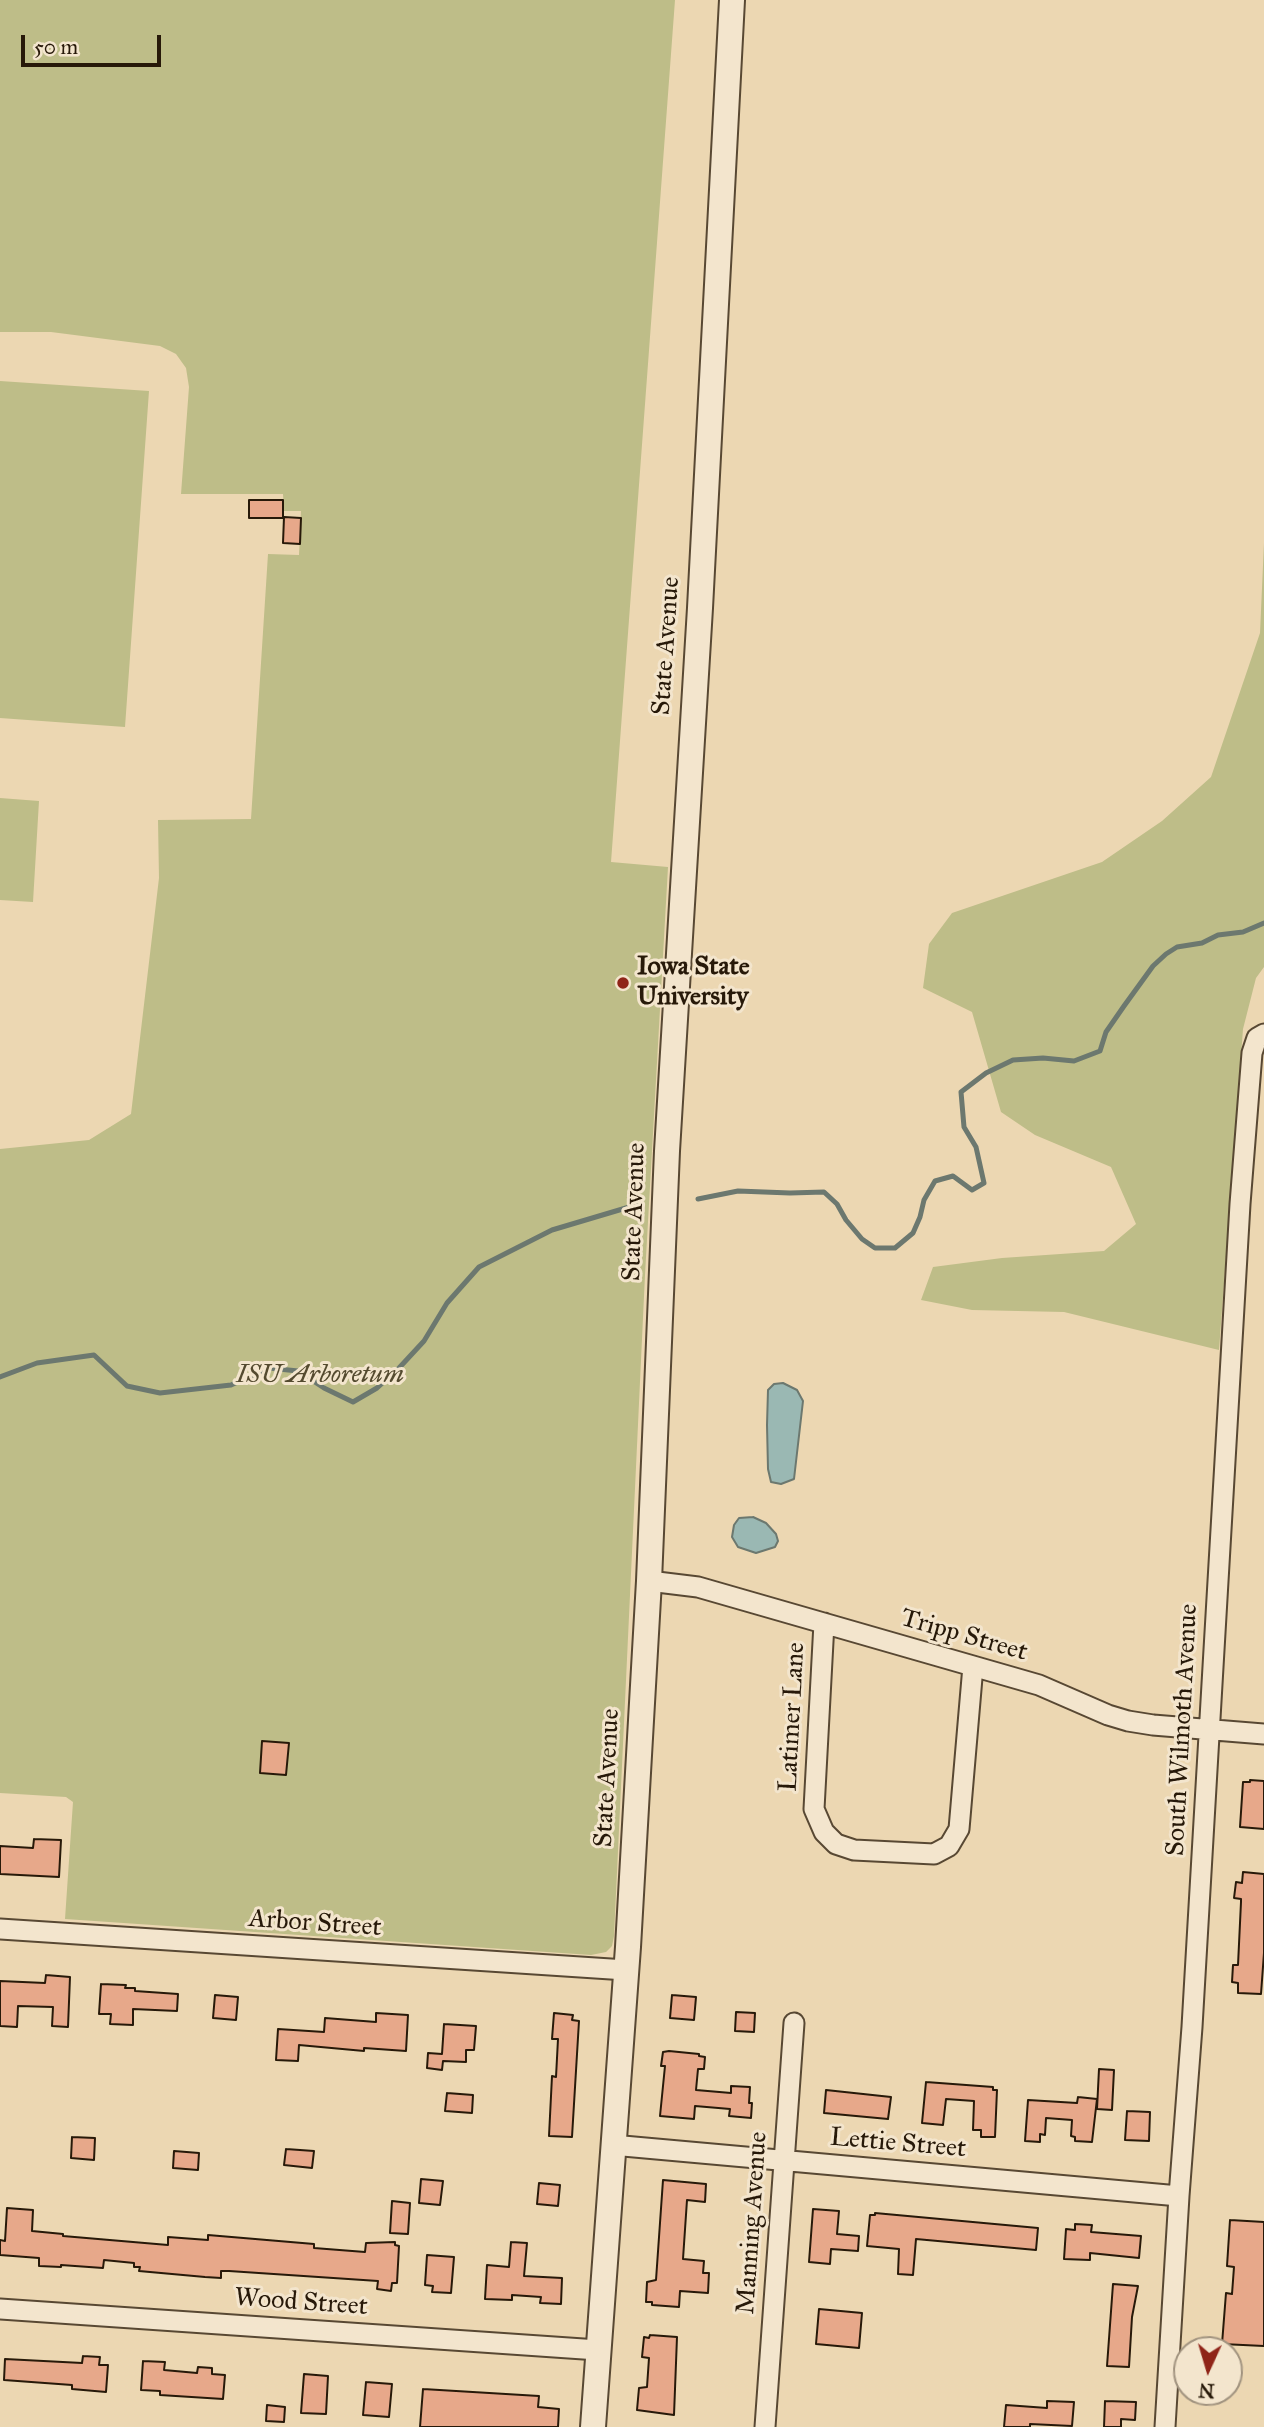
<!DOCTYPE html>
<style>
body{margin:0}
#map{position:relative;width:1264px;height:2427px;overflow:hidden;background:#ecd7b2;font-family:"IM FELL Great Primer",serif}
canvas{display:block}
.north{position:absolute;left:1173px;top:2336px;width:70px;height:70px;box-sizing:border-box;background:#f3e5cd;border:2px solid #a1937f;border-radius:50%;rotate:184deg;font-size:19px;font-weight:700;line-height:28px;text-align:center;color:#271909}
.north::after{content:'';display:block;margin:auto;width:24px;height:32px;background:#8f2418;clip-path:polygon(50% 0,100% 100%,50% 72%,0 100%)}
.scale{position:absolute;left:21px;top:35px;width:140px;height:32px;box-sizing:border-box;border:4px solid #271909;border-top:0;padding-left:9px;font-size:21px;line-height:24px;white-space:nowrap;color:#271909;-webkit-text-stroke:5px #f3e5cd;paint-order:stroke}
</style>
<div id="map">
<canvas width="1264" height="2427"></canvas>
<div class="north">N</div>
<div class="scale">50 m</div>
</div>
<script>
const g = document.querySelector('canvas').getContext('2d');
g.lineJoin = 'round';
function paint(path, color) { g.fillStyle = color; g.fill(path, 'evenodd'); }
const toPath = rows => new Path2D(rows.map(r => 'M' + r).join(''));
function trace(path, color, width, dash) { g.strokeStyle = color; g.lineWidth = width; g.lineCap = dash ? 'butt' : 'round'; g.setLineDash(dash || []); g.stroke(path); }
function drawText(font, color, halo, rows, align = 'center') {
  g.font = font + ' "IM FELL Great Primer",serif'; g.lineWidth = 6; g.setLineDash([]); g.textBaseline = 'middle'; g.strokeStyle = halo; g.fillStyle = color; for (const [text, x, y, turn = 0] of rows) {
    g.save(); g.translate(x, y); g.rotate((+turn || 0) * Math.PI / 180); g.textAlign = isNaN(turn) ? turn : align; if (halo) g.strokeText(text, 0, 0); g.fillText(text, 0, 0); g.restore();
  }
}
paint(toPath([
 [0,0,675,0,611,862,668,867,645,1275,614,1936,612,1946,606,1952,591,1955,65,1919,73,1802,66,1797,0,1793,0,1149,89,1140,131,1114,159,878,158,820,251,819,268,554,299,555,301,511,284,511,283,494,181,494,189,387,186,368,176,354,160,346,51,332,0,332],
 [0,381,149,391,125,727,0,718],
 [1264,543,1264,967,1256,978,1243,1029,1219,1350,1064,1312,972,1310,921,1300,933,1267,1002,1258,1104,1251,1136,1224,1111,1167,1035,1135,1001,1112,972,1012,923,988,929,944,952,913,1102,862,1162,821,1211,777,1260,633],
 [0,798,39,801,33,902,0,900]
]), '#bebd88');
const water = toPath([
 [783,1383,797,1390,803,1401,794,1479,781,1484,771,1482,768,1469,767,1425,768,1390,774,1384,783,1383],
 [753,1517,766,1523,776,1534,778,1541,775,1547,756,1553,738,1547,732,1537,734,1525,739,1518,753,1517]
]);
paint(water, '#9ab8b3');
trace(water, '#6c786f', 2);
trace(toPath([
 [698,1199,738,1191,790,1193,824,1192,837,1204,846,1220,862,1239,875,1248,895,1248,913,1233,920,1217,924,1200,935,1181,953,1176,972,1190,984,1183,976,1147,964,1127,961,1092,986,1073,1013,1060,1043,1058,1074,1061,1100,1051,1106,1032,1124,1006,1153,966,1166,954,1177,947,1202,943,1218,935,1243,932,1264,923],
 [0,1377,37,1363,94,1355,127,1386,160,1393,231,1385,269,1368,298,1371,324,1388,353,1402,377,1388,399,1368,424,1341,447,1303,479,1267,552,1230,636,1205]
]), '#6c786f', 5);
const building = toPath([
 [249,500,283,500,283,518,249,518,249,500],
 [284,517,301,518,300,544,283,543,284,517],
 [262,1741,289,1743,286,1775,260,1773,262,1741],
 [1250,1780,1264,1781,1264,1829,1240,1827,1243,1782,1250,1782,1250,1780],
 [34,1839,61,1840,59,1877,0,1874,0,1846,33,1848,34,1839],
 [1243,1872,1264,1874,1264,1953,1261,1994,1238,1993,1238,1983,1232,1982,1233,1965,1238,1965,1241,1902,1241,1899,1234,1898,1236,1882,1242,1883,1243,1872],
 [46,1975,70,1977,68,2027,52,2026,53,2007,18,2006,17,2027,0,2026,0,1981,45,1983,46,1975],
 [101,1984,126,1985,125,1988,135,1988,135,1991,178,1994,177,2011,133,2009,133,2025,110,2024,111,2014,99,2014,101,1984],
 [215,1995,238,1997,236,2020,213,2018,215,1995],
 [672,1995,696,1997,694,2020,670,2018,672,1995],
 [736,2012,755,2013,754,2032,735,2031,736,2012],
 [376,2013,408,2015,406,2051,364,2048,364,2051,299,2045,298,2061,276,2060,278,2029,324,2032,325,2018,376,2022,376,2013],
 [554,2013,573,2015,572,2020,579,2021,572,2137,549,2136,552,2076,556,2077,558,2039,552,2039,554,2013],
 [444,2024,476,2026,474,2050,466,2050,466,2062,443,2061,442,2070,427,2068,428,2053,442,2054,444,2024],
 [669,2051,699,2054,699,2056,705,2057,704,2069,698,2069,696,2090,731,2093,731,2086,750,2087,749,2103,752,2103,751,2118,729,2116,730,2109,695,2106,694,2119,660,2116,665,2066,661,2066,663,2052,669,2051],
 [1099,2069,1114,2070,1112,2110,1097,2109,1099,2069],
 [926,2082,993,2087,993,2090,997,2090,995,2137,981,2137,981,2130,973,2130,974,2101,946,2099,943,2125,922,2123,926,2082],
 [826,2090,891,2097,888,2119,824,2113,826,2090],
 [447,2093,473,2095,472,2113,445,2111,447,2093],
 [1078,2097,1097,2099,1092,2142,1075,2141,1075,2137,1071,2136,1072,2120,1046,2118,1045,2135,1040,2134,1040,2142,1025,2141,1028,2100,1077,2103,1078,2097],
 [1127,2111,1150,2112,1149,2141,1125,2140,1127,2111],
 [72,2137,95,2138,94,2160,71,2158,72,2137],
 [286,2149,314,2151,312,2168,284,2165,286,2149],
 [174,2151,199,2153,198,2170,173,2168,174,2151],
 [421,2179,443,2181,440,2205,419,2203,421,2179],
 [663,2180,706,2184,705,2202,687,2200,683,2259,704,2261,703,2273,709,2273,708,2293,680,2291,679,2307,652,2305,652,2302,646,2302,647,2282,656,2280,663,2180],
 [539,2183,560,2185,558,2206,537,2204,539,2183],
 [392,2201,410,2203,408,2234,390,2233,392,2201],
 [7,2208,33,2210,32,2231,63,2234,63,2236,168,2245,168,2237,208,2240,208,2235,314,2244,314,2248,365,2252,366,2243,395,2242,395,2245,399,2246,397,2283,392,2283,391,2291,377,2289,378,2281,229,2271,221,2271,221,2278,205,2277,139,2271,140,2267,134,2267,134,2263,104,2260,103,2268,61,2265,61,2267,39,2266,39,2258,0,2255,0,2240,5,2241,7,2208],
 [813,2209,839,2211,837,2234,859,2236,858,2251,831,2249,830,2264,809,2262,813,2209],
 [875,2213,1038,2228,1036,2250,916,2239,913,2275,898,2274,899,2249,867,2246,870,2215,875,2215,875,2213],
 [1230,2220,1264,2222,1264,2346,1222,2344,1226,2293,1232,2294,1234,2267,1227,2266,1230,2220],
 [1075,2224,1092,2225,1091,2232,1141,2236,1139,2258,1090,2253,1090,2260,1064,2259,1066,2229,1075,2230,1075,2224],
 [511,2242,527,2243,524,2276,562,2278,561,2304,540,2303,541,2297,512,2295,512,2300,485,2299,487,2265,509,2267,511,2242],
 [427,2255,454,2257,451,2293,432,2292,433,2286,425,2285,427,2255],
 [1113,2284,1138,2286,1132,2317,1129,2367,1107,2366,1113,2284],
 [819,2309,862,2313,859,2348,816,2344,819,2309],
 [650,2335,677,2337,674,2415,637,2410,639,2388,647,2387,649,2358,642,2357,644,2337,649,2338,650,2335],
 [83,2356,100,2357,99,2365,108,2365,106,2392,72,2389,72,2385,4,2380,5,2359,82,2363,83,2356],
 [143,2361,165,2362,164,2370,197,2373,198,2367,212,2368,212,2374,225,2375,223,2399,160,2395,160,2391,141,2390,143,2361],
 [304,2374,328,2376,326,2414,301,2413,304,2374],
 [366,2382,392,2384,389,2417,363,2415,366,2382],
 [423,2389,539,2396,538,2407,559,2409,558,2427,420,2427,423,2389],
 [1047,2401,1074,2402,1072,2426,1030,2424,1030,2427,1004,2427,1006,2405,1047,2408,1047,2401],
 [1105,2401,1136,2402,1135,2420,1121,2419,1121,2427,1104,2427,1105,2401],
 [267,2405,285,2407,284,2422,266,2421,267,2405]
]);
paint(building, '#e7a88a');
trace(building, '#271909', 2);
const minor = toPath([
 [649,1581,698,1587,1039,1685,1108,1715,1128,1721,1153,1725,1264,1734],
 [824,1623,814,1809,824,1832,836,1844,854,1850,934,1854,949,1846,959,1829,973,1666],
 [0,1929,626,1970],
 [612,2145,1179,2196],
 [0,2309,598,2350],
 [765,2427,794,2023],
 [1165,2427,1179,2196,1192,2027,1240,1204,1252,1053,1257,1038,1264,1034]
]);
const tertiary = toPath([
 [593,2427,628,1947,649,1581,667,1151,700,608,732,0]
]);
trace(minor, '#584833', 23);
trace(tertiary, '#584833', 28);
trace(minor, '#f3e5cd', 19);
trace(tertiary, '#f3e5cd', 24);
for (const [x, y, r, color] of [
 [623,983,7,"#8f2418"]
]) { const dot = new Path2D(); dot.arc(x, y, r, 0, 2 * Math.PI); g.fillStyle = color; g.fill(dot); trace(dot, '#f3e5cd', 2.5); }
drawText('26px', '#271909', '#f3e5cd', [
 ["State Avenue",667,646,-86],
 ["State Avenue",635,1212,-88],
 ["Tripp Street",964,1636,16],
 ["Latimer Lane",793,1717,-87],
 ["South Wilmoth Avenue",1183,1730,-87],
 ["State Avenue",608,1778,-87],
 ["Arbor Street",315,1924,4],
 ["Lettie Street",898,2144,5],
 ["Manning Avenue",753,2223,-86],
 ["Wood Street",301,2303,4]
]);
drawText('bold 26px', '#271909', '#f3e5cd', [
 ["Iowa State",637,968],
 ["University",637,998]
], 'left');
drawText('italic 26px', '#544a2f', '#f3e5cd', [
 ["ISU Arboretum",320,1376]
]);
</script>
